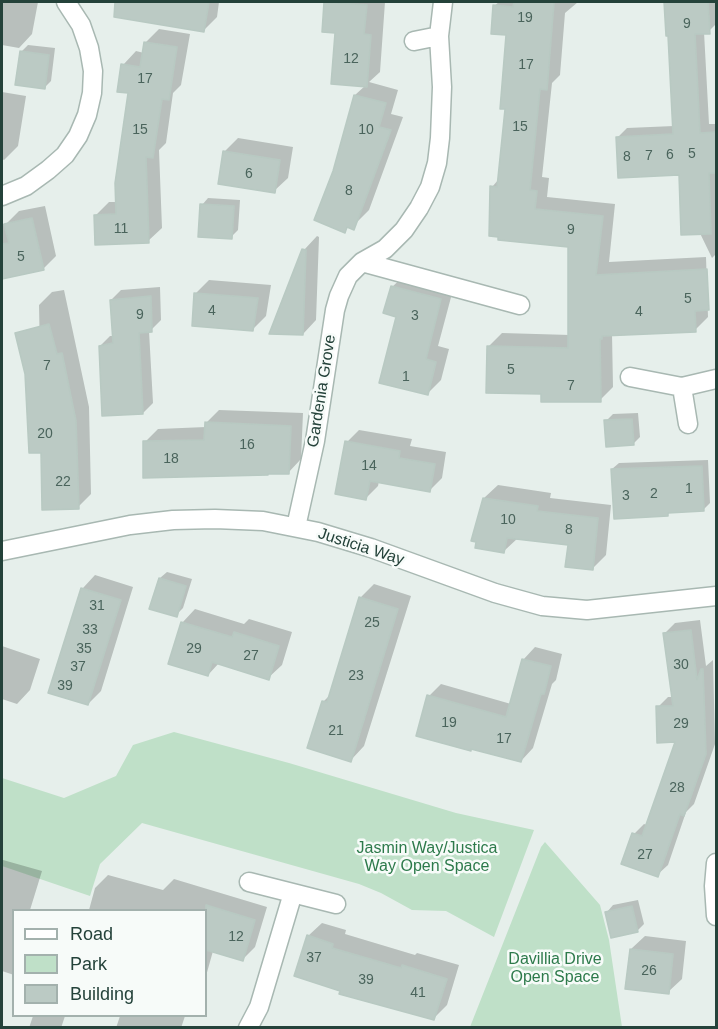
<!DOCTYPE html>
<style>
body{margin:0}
#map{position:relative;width:718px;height:1029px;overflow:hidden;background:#e6efeb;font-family:Arial,sans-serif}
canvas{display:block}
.frame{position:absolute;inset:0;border:3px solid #24423a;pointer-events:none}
.legend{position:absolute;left:12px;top:909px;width:195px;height:108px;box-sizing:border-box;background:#f7fbf9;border:2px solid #a3b1ad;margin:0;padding:8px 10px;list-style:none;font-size:18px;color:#24423a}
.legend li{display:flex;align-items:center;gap:12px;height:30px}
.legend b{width:30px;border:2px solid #a3b1ad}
</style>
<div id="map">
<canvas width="718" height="1029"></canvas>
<div class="frame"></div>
<ul class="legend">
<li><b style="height:8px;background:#fff"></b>Road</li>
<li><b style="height:16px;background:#bfe0c8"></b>Park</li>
<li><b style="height:16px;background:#bbcac4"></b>Building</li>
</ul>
</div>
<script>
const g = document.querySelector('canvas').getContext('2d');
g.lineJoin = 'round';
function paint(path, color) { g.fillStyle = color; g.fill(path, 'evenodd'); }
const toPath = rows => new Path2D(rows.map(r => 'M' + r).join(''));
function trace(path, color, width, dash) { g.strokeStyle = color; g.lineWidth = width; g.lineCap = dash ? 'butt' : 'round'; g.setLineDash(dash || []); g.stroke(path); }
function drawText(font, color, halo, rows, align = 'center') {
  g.font = font + ' Arial,sans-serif'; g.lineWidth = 5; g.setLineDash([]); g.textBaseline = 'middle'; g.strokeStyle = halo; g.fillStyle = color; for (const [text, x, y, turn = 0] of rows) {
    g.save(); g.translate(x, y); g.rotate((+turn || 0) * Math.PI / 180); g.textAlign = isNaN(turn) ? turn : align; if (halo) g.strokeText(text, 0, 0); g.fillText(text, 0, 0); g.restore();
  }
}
paint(toPath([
 [174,732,289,763,456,813,534,830,494,937,446,911,412,910,381,893,359,884,142,823,100,864,90,896,2,866,2,778,64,798,116,776,133,745],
 [545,842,600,905,609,940,622,1027,470,1027,541,847]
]), '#bfe0c8');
paint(toPath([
 [2,2,38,2,32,34,19,48,2,45],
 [163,2,219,2,217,17,204,30,161,15],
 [326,2,385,2,380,72,369,82,398,90,391,114,403,117,369,210,355,224,352,224,344,231,334,172,355,95,366,85,336,32,323,31],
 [499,2,578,2,565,13,560,75,552,83,542,177,549,178,547,197,615,204,609,262,706,257,708,317,695,330,612,334,613,387,600,400,543,393,489,346,502,333,570,335,569,246,492,187,499,179,507,108,508,34,494,6],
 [666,2,716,2,716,24,708,32,704,32,709,124,716,124,716,254,712,258,681,194,680,173,617,138,627,128,674,126,670,34,667,34],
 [159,29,190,34,181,85,173,93,166,143,159,150,162,228,148,241,95,216,109,202,117,202,130,92,123,65,136,51,144,53,146,42],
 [28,45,55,48,51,81,44,88,21,52],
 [2,92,26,96,18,146,4,160,2,159],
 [238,138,293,147,288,178,274,191,224,152],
 [208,198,240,200,238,230,231,237,202,205],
 [45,206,56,256,43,269,2,277,2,224,6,224,19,211],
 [317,236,319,237,316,320,303,334,304,250],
 [406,274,454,286,438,346,449,349,441,380,427,394,398,316,392,287],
 [209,280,271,285,266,316,253,329,195,294],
 [160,287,161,320,151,330,149,331,153,403,143,413,100,346,110,336,114,336,111,300,121,290],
 [64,290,89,407,91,494,78,507,43,508,39,305,52,292],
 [219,410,303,413,301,459,288,473,145,442,158,429,206,427,206,423],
 [638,413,640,437,633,444,606,421,613,414],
 [359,430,412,439,410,446,446,452,442,478,429,491,379,481,378,486,366,498,347,442],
 [708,460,710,503,703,510,670,512,668,514,612,469,619,463],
 [498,485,551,493,550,498,611,505,606,555,592,569,569,544,518,538,504,551,484,498],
 [167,572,192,579,183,608,176,615,151,608,160,578],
 [95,575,133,587,101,691,88,704,50,692,83,588],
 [374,584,411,596,364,746,351,760,323,702,331,694,360,598],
 [195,609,244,624,249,619,292,632,282,665,268,678,219,663,208,675,182,623],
 [700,620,706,666,713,660,715,744,694,804,686,812,668,865,657,875,634,834,644,824,647,825,677,741,658,707,668,697,673,697,665,633,675,623],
 [2,646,40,659,30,690,17,704,2,699],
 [535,647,562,654,556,680,552,684,533,748,521,761,472,747,429,696,441,684,511,704,523,660],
 [3,860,42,871,30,910,14,910,14,975,2,971,2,862],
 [108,875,163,890,174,879,267,907,255,947,242,960,213,951,206,976,206,910,89,910,95,888],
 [638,900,644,924,637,931,607,912,613,905],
 [322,923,346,930,345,934,415,955,417,953,459,965,447,1005,434,1018,342,990,308,936],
 [645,936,686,941,682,979,668,992,631,949],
 [33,1016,65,1016,61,1028,29,1028],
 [120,1016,185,1016,181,1028,116,1028]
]), '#0003');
const building = toPath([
 [115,2,209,2,204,32,114,17,115,2],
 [324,2,367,5,364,34,371,35,367,87,331,84,335,33,322,32,324,2],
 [514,2,554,2,547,90,540,89,530,190,537,191,535,209,603,216,596,275,707,269,709,310,695,311,696,332,602,336,602,339,600,339,601,402,541,402,541,394,486,393,487,346,568,348,568,247,498,240,498,237,489,236,490,186,497,187,505,109,500,109,506,35,491,34,493,5,513,7,514,2],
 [664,2,708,2,710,34,695,34,700,133,717,132,717,173,709,173,711,234,681,235,679,175,618,178,616,137,673,134,668,36,666,36,664,2],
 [144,42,177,47,169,100,162,99,153,158,146,157,149,243,95,245,94,215,116,214,115,183,128,93,117,92,121,64,140,67,144,42],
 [20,51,49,55,45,89,15,85,20,51],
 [354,95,386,103,379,127,391,130,354,230,347,227,345,233,314,220,333,171,354,95],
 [223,151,280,160,275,193,218,184,223,151],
 [200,204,234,206,232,239,198,237,200,204],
 [32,218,44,270,2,279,2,244,9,243,4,224,32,218],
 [302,249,306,250,303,335,269,334,302,249],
 [391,286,441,299,426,359,436,362,428,395,379,383,396,317,383,313,391,286],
 [194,293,258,298,253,331,192,326,194,293],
 [151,296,152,332,139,333,143,414,102,416,99,346,113,343,110,300,151,296],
 [49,324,57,354,62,353,76,421,79,509,42,510,41,453,29,453,25,374,15,333,49,324],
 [632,419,634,445,606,447,604,420,632,419],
 [205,422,291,426,289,474,268,474,268,475,143,478,143,441,204,440,205,422],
 [345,441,400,451,399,458,435,464,430,492,370,481,366,500,335,494,345,441],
 [702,466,704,511,668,513,668,516,614,519,611,469,702,466],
 [483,498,538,506,537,511,598,518,593,570,565,567,568,545,507,538,504,553,475,548,476,542,471,541,483,498],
 [159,578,186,586,177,617,149,609,159,578],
 [81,588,121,600,88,705,48,693,81,588],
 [359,597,398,609,351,762,307,748,322,701,327,702,359,597],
 [181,622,232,637,234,632,279,646,269,680,212,662,208,676,168,664,181,622],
 [691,630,697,680,701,669,703,669,706,754,684,816,680,814,658,877,621,864,632,833,642,836,675,742,657,743,656,706,673,706,663,633,691,630],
 [522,659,551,666,544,694,541,694,521,762,471,749,471,751,416,736,427,695,506,717,522,659],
 [206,905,255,920,243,961,206,950,206,905],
 [632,906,638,932,611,938,605,912,632,906],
 [307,935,333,944,332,948,401,968,402,965,447,979,434,1020,339,994,340,991,294,976,307,935],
 [630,949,673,954,669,994,625,989,630,949]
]);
paint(building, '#bbcac4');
trace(building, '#b8c9c2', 1.5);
const minor = toPath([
 [414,41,439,36],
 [2,196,26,186,48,170,65,155,78,136,87,115,92,93,93,71,89,48,81,25,66,2],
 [362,262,520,305],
 [630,377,682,387,716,379],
 [682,387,688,424],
 [296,527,315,441,335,310,339,296,348,276,362,262,385,249,404,230,419,208,430,187,437,163,440,138,442,87,439,36,443,2],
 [2,551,130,525,173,520,215,519,263,521,318,532,371,548,495,593,542,606,587,610,716,596],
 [716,863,714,886,716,916],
 [249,882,336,904],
 [248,1028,259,1007,293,893]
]);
trace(minor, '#a8b8b2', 21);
trace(minor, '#fff', 18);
drawText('14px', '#4a645c', null, [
 ["19",525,18],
 ["9",687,24],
 ["12",351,59],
 ["17",526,65],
 ["17",145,79],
 ["15",520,127],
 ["15",140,130],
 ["10",366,130],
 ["5",692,154],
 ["6",670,155],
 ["7",649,156],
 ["8",627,157],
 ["6",249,174],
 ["8",349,191],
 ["11",121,229],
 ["9",571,230],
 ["5",21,257],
 ["5",688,299],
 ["4",212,311],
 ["4",639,312],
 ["9",140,315],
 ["3",415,316],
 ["7",47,366],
 ["5",511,370],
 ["1",406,377],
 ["7",571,386],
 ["20",45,434],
 ["16",247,445],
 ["18",171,459],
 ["14",369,466],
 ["22",63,482],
 ["1",689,489],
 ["2",654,494],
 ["3",626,496],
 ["10",508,520],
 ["8",569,530],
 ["31",97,606],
 ["25",372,623],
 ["33",90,630],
 ["35",84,649],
 ["29",194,649],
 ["27",251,656],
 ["30",681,665],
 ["37",78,667],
 ["23",356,676],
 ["39",65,686],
 ["19",449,723],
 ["29",681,724],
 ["21",336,731],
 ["17",504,739],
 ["28",677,788],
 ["27",645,855],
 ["12",236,937],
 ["37",314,958],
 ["26",649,971],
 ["39",366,980],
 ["41",418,993]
]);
drawText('16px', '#24423a', '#f7fbf9', [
 ["Gardenia Grove",322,391,-81],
 ["Justicia Way",361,547,18]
]);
drawText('16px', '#2d7a4b', '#f7fbf9', [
 ["Jasmin Way/Justica",427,849],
 ["Way Open Space",427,867],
 ["Davillia Drive",555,960],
 ["Open Space",555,978]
]);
</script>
